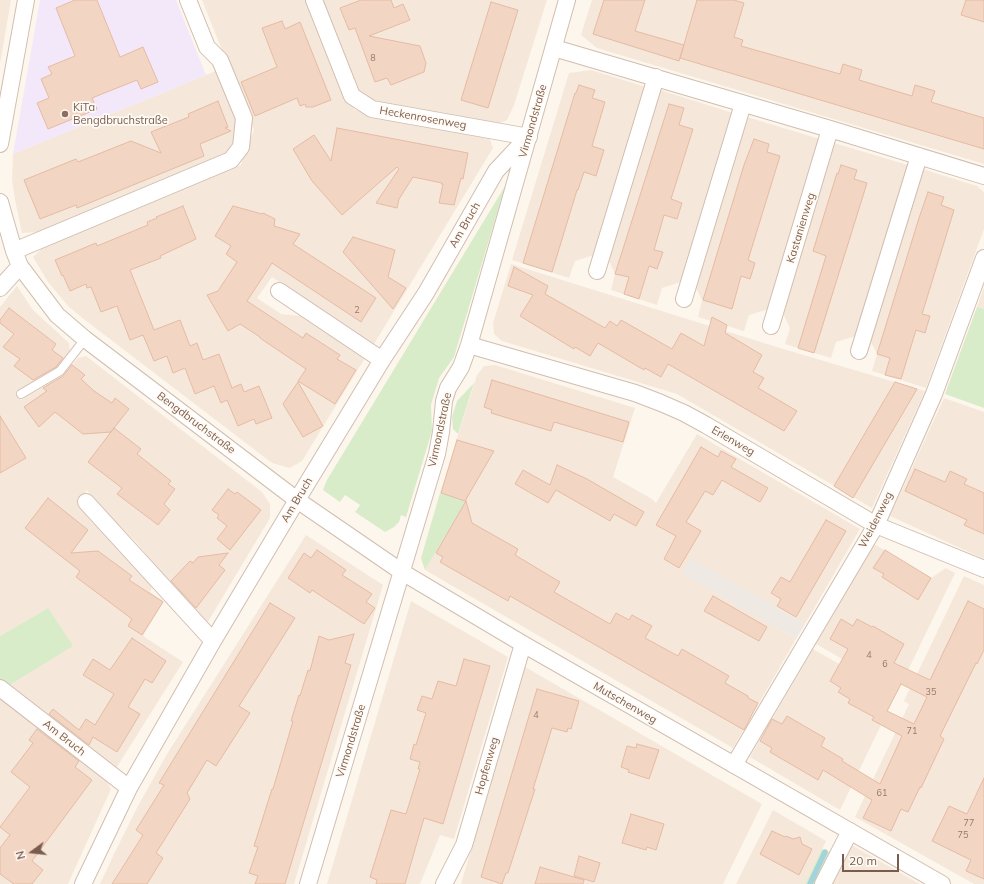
<!DOCTYPE html>
<meta charset="utf-8">
<style>
body{margin:0}
#map{position:relative;width:984px;height:884px;overflow:hidden;background:#fdf6ec;font-family:Mulish,sans-serif}
canvas{display:block}
.north{position:absolute;left:12px;top:832px;width:40px;height:40px;-webkit-text-stroke:3px #fffaf3;paint-order:stroke;rotate:255deg;font-size:11px;font-weight:700;line-height:16px;text-align:center;color:#7a5c4d}
.north::after{content:'';display:block;margin:auto;width:14px;height:18px;background:#7a5c4d;clip-path:polygon(50% 0,100% 100%,50% 72%,0 100%)}
.scale{position:absolute;left:842px;top:854px;width:57px;height:18px;box-sizing:border-box;border:2px solid #7a5c4d;border-top:0;padding-left:5px;font-size:12px;line-height:14px;white-space:nowrap;color:#7a5c4d;-webkit-text-stroke:3px #fffaf3;paint-order:stroke}
</style>
<div id="map">
<canvas width="984" height="884"></canvas>
<div class="north">N</div>
<div class="scale">20 m</div>
</div>
<script>
const g = document.querySelector('canvas').getContext('2d');
g.lineJoin = 'round';
function paint(path, color) { g.fillStyle = color; g.fill(path, 'evenodd'); }
const toPath = rows => new Path2D(rows.map(r => 'M' + r).join(''));
function trace(path, color, width, dash) { g.strokeStyle = color; g.lineWidth = width; g.lineCap = dash ? 'butt' : 'round'; g.setLineDash(dash || []); g.stroke(path); }
function drawText(font, color, halo, rows, align = 'center') {
  g.font = font + ' Mulish,sans-serif'; g.lineWidth = 3.5; g.setLineDash([]); g.textBaseline = 'middle'; g.strokeStyle = halo; g.fillStyle = color; for (const [text, x, y, turn = 0] of rows) {
    g.save(); g.translate(x, y); g.rotate((+turn || 0) * Math.PI / 180); g.textAlign = isNaN(turn) ? turn : align; if (halo) g.strokeText(text, 0, 0); g.fillText(text, 0, 0); g.restore();
  }
}
paint(toPath([
 [0,0,11,0,0,64],
 [202,0,307,0,346,98,355,110,369,115,490,139,493,148,374,344,272,277,257,298,281,314,300,316,365,358,302,461,290,468,272,463,85,320,69,307,48,282,33,257,46,245,241,165,254,130],
 [322,0,547,0,514,105,507,120,495,125,374,102,358,91],
 [592,0,984,0,984,164,597,48,581,35],
 [218,70,236,116,239,129,235,142,229,153,217,161,40,232,22,233,15,200,12,180,13,154],
 [591,70,646,87,594,255,575,261,569,278,512,260,569,73],
 [660,90,733,113,681,282,662,288,657,305,611,290,615,274,608,259],
 [747,117,820,139,769,309,749,315,744,331,698,317,702,300,695,286],
 [834,143,908,165,856,336,836,342,831,358,785,344,790,328,783,313],
 [922,169,977,186,984,192,984,229,926,388,872,371,877,354,870,340],
 [511,264,780,348,925,391,872,508,677,394,502,341,494,334,493,323],
 [17,286,33,310,69,343,70,352,59,368,16,392,21,400,64,375,78,358,86,356,262,492,270,504,270,518,206,625,136,542,104,511,87,490,77,503,92,522,124,554,152,587,150,592,164,601,143,636,183,662,115,770,6,687,48,608,0,636,0,307],
 [984,287,984,309,977,307],
 [495,365,635,408,613,477,652,499,656,503,697,434,860,529,805,624,691,559,683,574,796,639,733,748,425,570,465,501,440,493,477,375,484,366],
 [944,398,984,412,984,559,890,516],
 [306,535,383,585,294,884,100,884,114,854,139,804,167,754],
 [874,544,931,578,946,568,955,573,898,691,816,644],
 [964,576,984,585,984,884,974,884,855,817,909,704,904,701],
 [411,601,508,657,454,839,440,835,420,884,327,884],
 [813,649,895,696,840,810,750,757],
 [525,667,762,804,723,884,461,884],
 [0,699,106,780,111,789,68,884,0,884],
 [773,810,826,841,805,884,736,884],
 [850,844,920,884,831,884]
]), '#f5e8da');
paint(toPath([
 [691,558,805,624,796,639,682,574]
]), '#efe9e4');
paint(toPath([
 [40,0,176,0,206,75,13,154]
]), '#f3e8fa');
paint(toPath([
 [505,186,454,357,439,378,431,405,432,431,406,517,401,515,399,522,394,527,385,532,355,512,360,505,345,495,340,502,323,490,327,480],
 [977,307,984,309,984,408,945,394],
 [474,383,458,434,453,429,452,417,457,401],
 [440,493,466,501,425,570,421,558],
 [48,608,73,646,6,687,0,682,0,636],
 [822,849,831,853,815,884,805,884]
]), '#d8ecc9');
trace(toPath([
 [810,884,825,852]
]), '#a5d3da', 5.5);
const building = toPath([
 [75,0,97,0,120,57,143,47,158,82,141,89,137,80,92,98,97,109,48,129,37,103,49,98,41,79,52,74,48,67,75,56,56,8,75,0],
 [361,0,391,0,394,8,403,4,410,20,369,36,420,46,426,63,424,72,391,85,387,78,375,82,355,28,349,30,340,8,361,0],
 [604,0,645,0,635,31,684,45,679,61,593,34,604,0],
 [697,0,734,0,744,3,734,37,743,40,741,46,840,74,843,64,862,70,859,80,912,96,915,85,935,91,931,102,984,118,984,149,680,58,697,0],
 [966,0,984,0,984,22,961,15,966,0],
 [491,2,518,10,488,108,461,100,491,2],
 [282,21,285,29,300,22,331,100,313,107,306,107,305,104,300,106,297,98,255,116,241,82,277,67,262,28,282,21],
 [579,85,595,90,592,98,605,102,592,146,604,150,596,176,584,172,578,190,577,190,552,272,523,263,575,93,576,93,579,85],
 [218,101,228,127,225,128,231,131,200,144,204,156,77,208,76,205,40,219,24,180,76,159,78,162,131,141,161,153,151,132,189,117,188,114,218,101],
 [669,104,684,108,679,125,693,129,671,199,682,203,677,219,664,215,654,250,663,252,657,269,649,266,639,299,624,294,629,277,615,274,669,104],
 [337,128,468,153,463,179,461,178,454,205,439,203,443,184,441,184,442,183,413,177,399,199,397,208,376,203,399,169,397,167,342,215,312,181,293,149,314,135,331,161,337,128],
 [754,139,769,144,767,152,780,156,748,260,755,263,750,279,741,276,732,309,703,300,744,165,754,139],
 [841,165,857,170,854,179,867,183,814,353,798,348,826,256,813,251,837,173,838,174,841,165],
 [928,192,944,197,941,205,954,210,922,314,930,316,925,333,916,330,901,379,885,375,890,358,877,354,919,218,928,192],
 [183,206,196,239,160,256,161,258,130,270,154,330,180,320,190,346,197,343,203,360,219,354,232,388,241,384,244,392,259,386,272,418,256,424,254,419,238,426,227,400,221,403,214,386,195,394,185,368,173,373,167,356,154,361,143,335,130,340,117,306,101,312,91,287,87,288,86,284,70,291,63,275,62,276,55,260,96,243,97,246,148,225,147,222,157,218,156,217,183,206],
 [233,206,262,214,263,213,275,219,274,226,300,234,293,244,376,298,361,322,272,263,247,301,303,338,306,333,340,355,337,359,356,370,335,404,298,381,306,369,260,338,260,337,240,324,228,331,207,295,218,291,237,262,226,254,231,246,215,236,233,206],
 [353,237,395,250,388,277,406,288,393,309,343,252,353,237],
 [514,267,548,286,545,294,605,328,610,321,617,326,621,320,672,349,681,333,704,346,712,317,727,325,725,333,762,355,753,372,764,378,758,388,797,411,784,431,668,364,661,377,645,368,644,370,598,343,590,356,575,347,574,349,520,316,533,295,508,286,514,267],
 [9,308,56,344,52,350,63,358,56,367,33,380,14,366,20,359,3,347,14,334,0,323,0,320,9,308],
 [72,365,85,375,81,379,94,391,112,403,115,398,129,409,111,432,83,434,55,412,39,427,24,407,47,391,43,388,63,376,72,365],
 [492,380,629,422,623,442,554,422,551,431,491,413,492,410,484,407,492,380],
 [298,382,323,426,303,437,283,404,298,382],
 [895,382,917,389,853,498,834,486,895,382],
 [0,416,26,458,0,473,0,416],
 [114,428,141,449,137,454,171,481,168,484,175,489,164,504,170,510,158,525,117,494,122,488,88,462,114,428],
 [457,440,494,451,465,501,441,493,457,440],
 [701,447,718,457,721,451,736,459,731,467,768,488,760,502,722,480,713,495,705,491,686,522,701,531,679,568,664,559,676,536,656,525,701,447],
 [557,465,587,479,644,512,636,526,614,514,610,521,556,490,548,503,515,484,523,470,550,485,557,465],
 [915,469,945,482,950,471,967,479,964,484,984,493,984,534,964,525,967,520,905,491,915,469],
 [228,489,235,494,237,492,261,510,230,550,217,539,227,526,217,518,219,515,212,510,228,489],
 [48,498,88,530,71,553,98,551,132,576,129,580,163,602,142,635,128,626,132,619,76,577,80,571,25,528,48,498],
 [466,501,472,523,518,549,515,555,560,582,554,592,610,624,616,613,629,620,632,615,652,626,645,638,678,656,682,649,729,676,725,683,748,696,748,698,758,703,744,730,510,596,508,601,440,562,443,557,436,553,466,501],
 [826,520,846,531,796,617,777,606,781,599,771,593,781,577,790,582,826,520],
 [317,550,346,570,342,575,372,594,366,602,375,608,364,624,312,590,310,593,288,578,304,553,311,558,317,550],
 [885,550,931,578,918,600,882,577,884,574,873,568,885,550],
 [228,553,219,565,225,570,196,608,171,581,190,561,193,563,198,557,228,553],
 [713,596,767,627,759,641,704,611,713,596],
 [968,601,984,609,984,650,977,664,976,663,940,736,944,739,921,788,920,787,908,812,901,809,891,831,863,818,872,800,823,770,818,780,770,752,772,748,760,741,772,719,782,724,787,716,825,738,821,746,843,759,842,761,880,784,902,736,872,720,874,717,848,703,850,699,838,692,841,688,830,681,848,649,830,639,841,619,853,626,857,619,872,627,873,626,904,644,894,663,930,680,968,601],
 [901,684,927,697,914,724,887,711,901,684],
 [270,603,295,618,239,706,250,713,216,766,207,760,187,793,190,799,156,853,163,858,147,884,112,884,143,835,136,830,164,785,159,783,270,603],
 [354,634,345,663,351,665,285,884,255,884,258,876,249,873,258,847,254,846,272,789,273,789,293,721,291,721,299,695,300,696,308,670,310,671,319,636,329,640,354,634],
 [132,638,166,661,152,683,145,679,128,707,140,714,117,752,93,737,89,745,49,714,53,709,79,730,86,719,95,725,114,694,83,675,93,659,110,670,132,638],
 [464,659,490,666,443,824,424,818,405,884,376,884,377,880,370,877,391,810,406,814,420,769,418,769,420,762,410,759,414,744,416,745,426,713,417,710,422,696,432,699,438,681,456,686,464,659],
 [537,689,579,701,571,729,568,728,567,732,552,728,533,789,535,789,508,873,506,873,502,884,481,877,537,689],
 [37,729,79,761,75,767,92,780,32,861,43,870,32,884,14,884,0,874,0,848,10,835,0,827,30,787,11,772,33,743,29,740,37,729],
 [637,744,659,750,649,779,628,772,629,770,621,767,627,746,636,748,637,744],
 [984,778,984,879,966,871,971,860,932,841,949,806,967,814,984,778],
 [631,814,664,824,656,850,647,847,646,850,622,843,631,814],
 [772,831,785,837,786,836,793,839,800,837,802,844,812,849,799,875,760,854,772,831],
 [579,856,600,863,594,882,574,876,579,856],
 [540,867,584,880,583,884,535,884,540,867]
]);
paint(building, '#f3d5c3');
trace(building, '#e6bba3', 1);
const service = toPath([
 [21,394,60,371,85,339]
]);
const minor = toPath([
 [314,0,352,96,372,109,529,137],
 [554,48,830,129,984,176],
 [0,144,26,0],
 [0,202,14,251,20,266,57,315,85,339,297,500,402,572,523,644,942,884],
 [14,251,231,160,241,147,244,118,220,60,207,47,188,0],
 [597,271,656,77],
 [0,288,20,266],
 [279,291,382,360],
 [684,299,743,104],
 [771,326,830,129],
 [469,345,635,393,661,403,684,413,706,425,876,525,984,569],
 [859,351,919,156],
 [86,502,213,641],
 [0,688,129,788],
 [734,765,876,525,934,394,984,258],
 [83,884,129,788,213,641,297,500,382,360,426,293,496,171,526,139],
 [308,884,437,454,441,432,444,401,448,388,461,367,469,345,567,0],
 [444,884,464,845,523,644],
 [823,884,850,831]
]);
trace(service, '#d1beb0', 10);
trace(minor, '#d1beb0', 18);
trace(service, '#fff', 8);
trace(minor, '#fff', 16);
for (const [x, y, r, color] of [
 [65,114,4,"#8d6e63"]
]) { const dot = new Path2D(); dot.arc(x, y, r, 0, 2 * Math.PI); g.fillStyle = color; g.fill(dot); trace(dot, '#fffaf3', 1.5); }
drawText('9px', '#987a6a', null, [
 ["8",373,58],
 ["2",357,310],
 ["4",869,655],
 ["6",885,664],
 ["35",931,692],
 ["4",536,715],
 ["71",912,731],
 ["61",882,793],
 ["77",969,823],
 ["75",963,835]
]);
drawText('11px', '#785e54', '#fffaf3', [
 ["KiTa",73,108],
 ["Bengdbruchstraße",73,121]
], 'left');
drawText('11px', '#7a5c4d', '#fffaf3', [
 ["Heckenrosenweg",423,118,10],
 ["Virmondstraße",533,121,-74],
 ["Am Bruch",465,225,-60],
 ["Kastanienweg",801,228,-73],
 ["Bengdbruchstraße",196,423,37],
 ["Virmondstraße",440,430,-78],
 ["Erlenweg",733,441,30],
 ["Am Bruch",297,500,-59],
 ["Weidenweg",876,520,-63],
 ["Mutschenweg",625,703,30],
 ["Am Bruch",64,738,38],
 ["Virmondstraße",351,741,-73],
 ["Hopfenweg",487,766,-74]
]);
</script>
